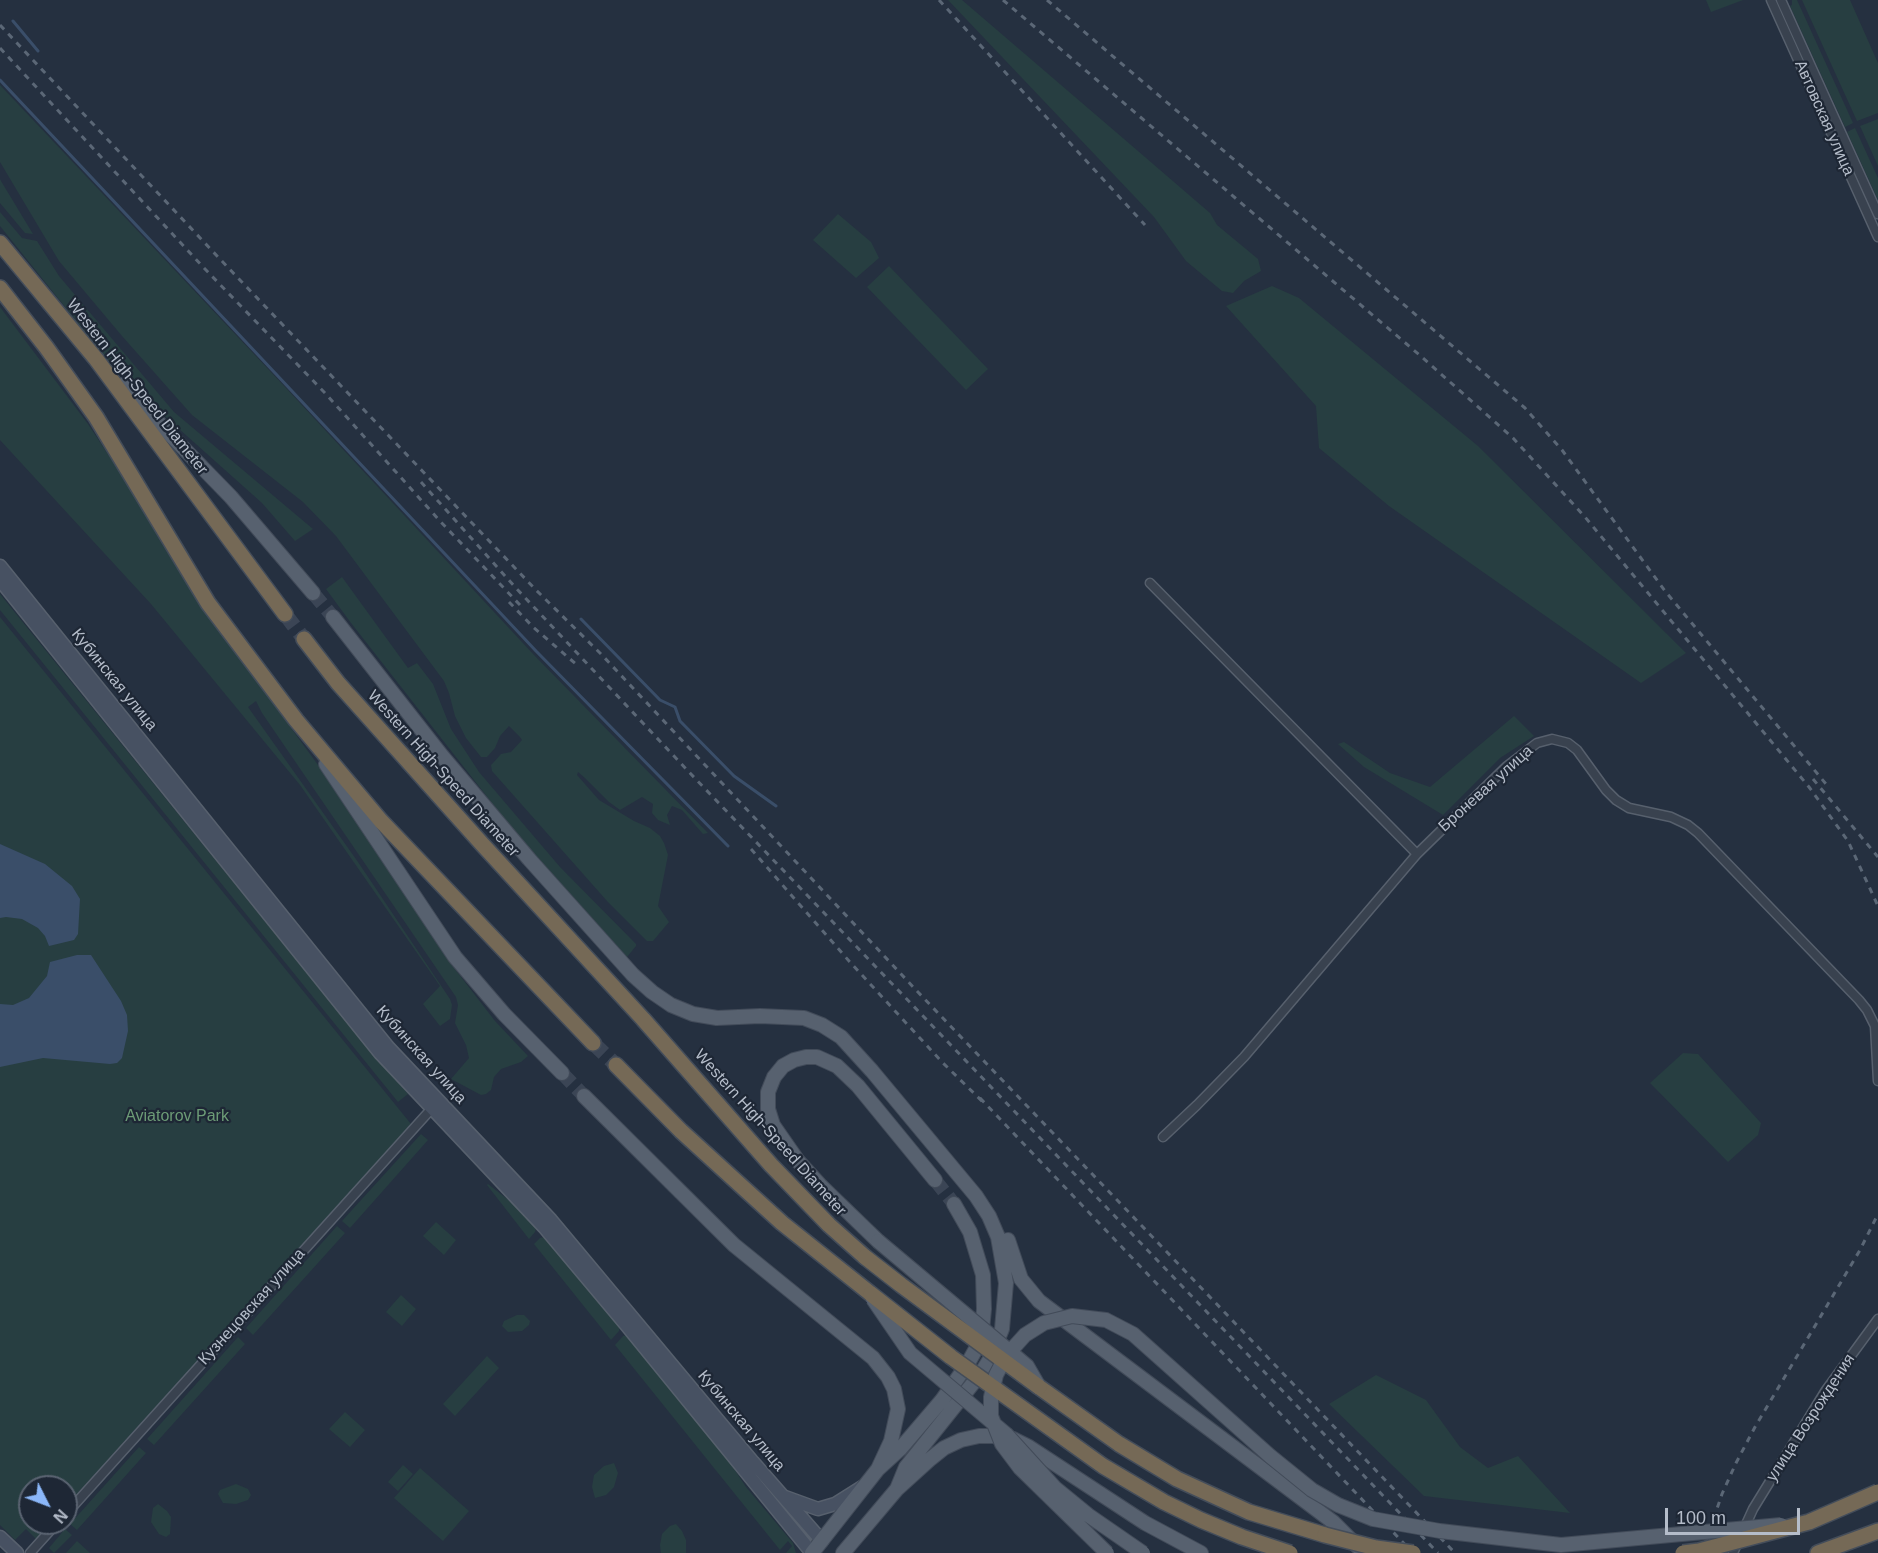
<!DOCTYPE html>
<meta charset="utf-8">
<style>
body{margin:0}
#map{position:relative;width:1878px;height:1553px;overflow:hidden;background:#253040;font-family:Helvetica,sans-serif}
canvas{display:block}
.north{position:absolute;left:18px;top:1475px;width:60px;height:60px;box-sizing:border-box;background:#1e2735;border:2px solid #5a6371;border-radius:50%;rotate:132deg;font-size:16px;font-weight:700;line-height:24px;text-align:center;color:#b5bdca}
.north::after{content:'';display:block;margin:auto;width:21px;height:27px;background:#8bb7f9;clip-path:polygon(50% 0,100% 100%,50% 72%,0 100%)}
.scale{position:absolute;left:1665px;top:1508px;width:135px;height:27px;box-sizing:border-box;border:3px solid #b5bdca;border-top:0;padding-left:8px;font-size:18px;line-height:21px;white-space:nowrap;color:#b5bdca;-webkit-text-stroke:4px #1e2735;paint-order:stroke}
</style>
<div id="map">
<canvas width="1878" height="1553"></canvas>
<div class="north">N</div>
<div class="scale">100 m</div>
</div>
<script>
const g = document.querySelector('canvas').getContext('2d');
g.lineJoin = 'round';
function paint(path, color) { g.fillStyle = color; g.fill(path, 'evenodd'); }
const toPath = rows => new Path2D(rows.map(r => 'M' + r).join(''));
function trace(path, color, width, dash) { g.strokeStyle = color; g.lineWidth = width; g.lineCap = dash ? 'butt' : 'round'; g.setLineDash(dash || []); g.stroke(path); }
function drawText(font, color, halo, rows, align = 'center') {
  g.font = font + ' Helvetica,sans-serif'; g.lineWidth = 4.5; g.setLineDash([]); g.textBaseline = 'middle'; g.strokeStyle = halo; g.fillStyle = color; for (const [text, x, y, turn = 0] of rows) {
    g.save(); g.translate(x, y); g.rotate((+turn || 0) * Math.PI / 180); g.textAlign = isNaN(turn) ? turn : align; if (halo) g.strokeText(text, 0, 0); g.fillText(text, 0, 0); g.restore();
  }
}
paint(toPath([
 [948,0,962,0,1131,145,1210,213,1217,225,1258,259,1261,271,1244,281,1233,293,1222,291,1186,261,1154,217],
 [1706,0,1743,0,1711,12],
 [1792,0,1797,0,1853,123,1845,127,1790,6,1792,5],
 [1802,0,1850,0,1878,63,1878,113,1857,121],
 [0,85,286,388,533,654,708,833,703,834,682,810,672,806,667,815,670,825,658,820,652,813,653,804,642,797,620,810,609,802,585,778,578,772,577,775,599,800,634,821,650,828,660,836,664,843,668,855,658,906,669,922,653,941,647,941,607,901,492,771,491,765,494,762,501,754,511,752,522,740,520,737,509,726,500,736,495,748,487,757,481,757,466,738,455,716,449,693,444,681,336,536,303,502,192,415,122,336,59,261,0,162],
 [1878,119,1878,166,1860,126],
 [1855,128,1878,178,1878,200,1847,132],
 [0,179,1,181,33,234,25,233,0,203],
 [0,212,22,238,37,241,59,276,174,412,313,529,295,541,262,503,122,378,0,226],
 [838,214,871,242,879,258,856,278,813,240],
 [889,266,988,369,966,390,867,287],
 [1272,286,1299,298,1478,446,1686,653,1641,683,1389,506,1319,448,1316,406,1226,306],
 [0,307,88,424,129,486,163,546,202,606,337,791,448,960,495,1021,528,1056,521,1062,501,1069,494,1077,491,1090,486,1094,481,1095,451,1079,469,1058,466,1045,455,1023,458,1005,456,997,262,713,256,701,248,707,358,862,450,999,452,1005,450,1019,440,1026,423,1004,440,986,300,785,151,604,0,440],
 [342,577,408,668,417,663,433,684,451,729,479,772,560,867,636,944,636,946,627,957,517,835,351,623,326,589],
 [0,594,353,1030,408,1094,398,1102,0,610],
 [0,617,411,1124,66,1506,66,1487,30,1487,30,1523,51,1523,36,1539,26,1529,15,1540,0,1525],
 [1514,716,1534,736,1500,758,1443,815,1364,767,1338,744,1344,742,1390,773,1430,787],
 [1683,1053,1698,1054,1761,1123,1758,1135,1728,1162,1650,1083],
 [421,1134,428,1140,350,1228,342,1221],
 [488,1184,511,1202,536,1228,535,1232,529,1239,487,1185],
 [436,1222,456,1240,444,1255,423,1236],
 [337,1226,345,1233,253,1335,246,1328],
 [544,1237,620,1326,619,1331,611,1340,534,1244,540,1238],
 [401,1295,416,1309,402,1326,386,1312],
 [517,1315,524,1315,530,1321,529,1325,522,1331,508,1332,502,1326,504,1321],
 [627,1335,723,1452,746,1487,793,1543,796,1553,786,1553,792,1546,788,1541,780,1550,615,1345,623,1336],
 [238,1337,245,1344,154,1445,147,1439],
 [487,1356,499,1368,455,1416,443,1404],
 [1376,1375,1426,1400,1460,1447,1488,1468,1518,1456,1570,1513,1424,1496,1329,1404],
 [345,1412,365,1430,350,1447,329,1429],
 [139,1447,146,1453,77,1530,70,1524],
 [614,1463,618,1473,614,1487,606,1495,595,1498,592,1487,594,1475,604,1466],
 [403,1465,413,1474,398,1491,388,1482],
 [420,1468,469,1511,443,1541,394,1498],
 [236,1484,248,1489,251,1495,248,1500,236,1504,223,1503,218,1494,220,1490],
 [158,1504,167,1511,171,1517,170,1534,166,1537,159,1534,151,1522,153,1508],
 [676,1524,682,1531,686,1540,686,1553,661,1553,660,1545,662,1534,670,1526],
 [65,1529,72,1535,54,1553,49,1548],
 [77,1541,90,1553,66,1553]
]), '#273e41');
paint(toPath([
 [0,844,45,864,72,886,80,899,78,934,74,940,49,946,45,936,38,928,22,919,6,917,0,918],
 [77,955,91,955,121,1001,127,1015,128,1031,122,1058,117,1063,110,1064,43,1058,0,1067,0,1004,13,1005,29,998,47,976,50,962]
]), '#3a4e69');
trace(toPath([
 [13,21,38,51],
 [0,80,536,651,728,846],
 [581,619,660,700,675,707,680,721,734,776,776,806]
]), '#3a4e69', 3);
trace(toPath([
 [313,593,333,617],
 [562,1073,584,1096],
 [935,1180,954,1204]
]), '#3b4555', 14, [14, 7]);
trace(toPath([
 [285,614,304,639],
 [593,1043,616,1065]
]), '#3b4555', 15, [15, 8]);
const street = toPath([
 [1771,0,1878,237],
 [1781,0,1878,214],
 [1150,583,1417,854],
 [1163,1137,1197,1105,1244,1057,1417,854,1507,766,1537,743,1552,739,1568,743,1577,750,1606,790,1616,800,1629,808,1671,817,1688,825,1698,833,1859,1000,1867,1010,1875,1026,1878,1081],
 [66,1514,434,1106],
 [30,1553,57,1523],
 [1733,1553,1753,1509,1826,1390,1878,1319]
]);
const secondary = toPath([
 [0,566,388,1047,551,1220,753,1462,822,1541],
 [0,580,380,1053,544,1227,627,1326,812,1553],
 [785,1497,818,1509,835,1504,862,1487],
 [0,1537,17,1553]
]);
const primary = toPath([
 [122,385,231,497,313,593],
 [333,617,442,756,529,859,633,975,652,992,671,1005,693,1014,717,1018,760,1016,804,1018,822,1025,841,1037,872,1071,976,1196,989,1216,998,1237,1006,1283,1002,1329,990,1359,982,1372,906,1467,897,1489],
 [326,764,455,957,504,1014,562,1073],
 [584,1096,734,1245,873,1358,888,1377,894,1389,898,1409,891,1441,878,1469],
 [1008,1240,1021,1279,1039,1301,1333,1522,1364,1553],
 [878,1241,820,1185,798,1161,773,1125,768,1109,768,1092,774,1077,783,1066,794,1060,806,1057,817,1057,837,1066,858,1086,935,1180],
 [812,1553,878,1469,901,1448,942,1400,967,1365,977,1347,982,1330,984,1309,983,1275,970,1232,954,1204],
 [843,1553,897,1489,929,1460,944,1448,961,1440,979,1436,994,1436,1013,1439,1029,1447,1145,1523,1201,1553]
]);
const highway = toPath([
 [0,243,96,359,285,614],
 [0,288,46,347,96,417,208,603,296,720,381,821,593,1043],
 [304,639,338,683,482,844,643,1019,771,1165,829,1225,865,1257],
 [616,1065,681,1131,782,1223,871,1294],
 [1039,1387,1119,1444,1177,1479,1249,1512,1325,1535],
 [1818,1553,1878,1531]
]);
trace(street, '#57606d', 11);
trace(secondary, '#57606d', 15);
trace(primary, '#424b59', 16);
trace(highway, '#444d5a', 18);
trace(street, '#39424f', 8);
trace(secondary, '#475162', 12);
trace(primary, '#57616f', 14);
trace(highway, '#756956', 15);
trace(toPath([
 [939,0,1145,225],
 [1003,0,1423,358,1513,438,1585,517,1809,787,1848,841,1878,906],
 [1047,0,1525,408,1562,450,1665,591,1826,784],
 [0,25,218,257,536,590,601,654,916,990,1455,1553],
 [0,48,204,268,325,393,439,520,520,605],
 [421,482,515,587,688,771,1438,1553],
 [509,602,533,627,577,665],
 [1813,779,1878,857],
 [751,849,849,961,942,1062,986,1105],
 [980,1098,1413,1553],
 [1702,1553,1722,1494,1736,1463,1755,1427,1860,1250,1878,1214]
]), '#5b6776', 3, [6, 6]);
const primaryBridge = toPath([
 [878,1241,1027,1366,1038,1385],
 [873,1299,910,1353,1006,1434,1055,1488,1088,1515,1143,1553],
 [1107,1553,1020,1468,1002,1444,991,1416,991,1397,996,1375,1006,1356,1025,1335,1044,1323,1072,1316,1106,1320,1133,1334,1270,1456,1312,1490,1338,1505,1373,1519,1440,1531,1561,1545,1781,1525]
]);
const highwayBridge = toPath([
 [865,1257,901,1285,1039,1387],
 [871,1294,951,1357,1103,1466,1164,1502,1201,1520,1242,1537,1290,1553],
 [1325,1535,1376,1548,1413,1553],
 [1683,1553,1699,1551,1809,1522,1878,1492]
]);
trace(primaryBridge, '#424b59', 16, []);
trace(highwayBridge, '#444d5a', 18, []);
trace(primaryBridge, '#57616f', 14);
trace(highwayBridge, '#756956', 15);
drawText('16px', '#b5bdca', '#1e2735', [
 ["Автовская улица",1824,118,66],
 ["Western High-Speed Diameter",137,387,52],
 ["Кубинская улица",114,680,51],
 ["Western High-Speed Diameter",443,774,48],
 ["Броневая улица",1486,789,-42],
 ["Кубинская улица",421,1055,48],
 ["Western High-Speed Diameter",770,1133,48],
 ["Кузнецовская улица",252,1307,-48],
 ["улица Возрождения",1811,1418,-57],
 ["Кубинская улица",741,1421,50]
]);
drawText('16px', '#6c9b76', '#1e2735', [
 ["Aviatorov Park",177,1117]
]);
</script>
